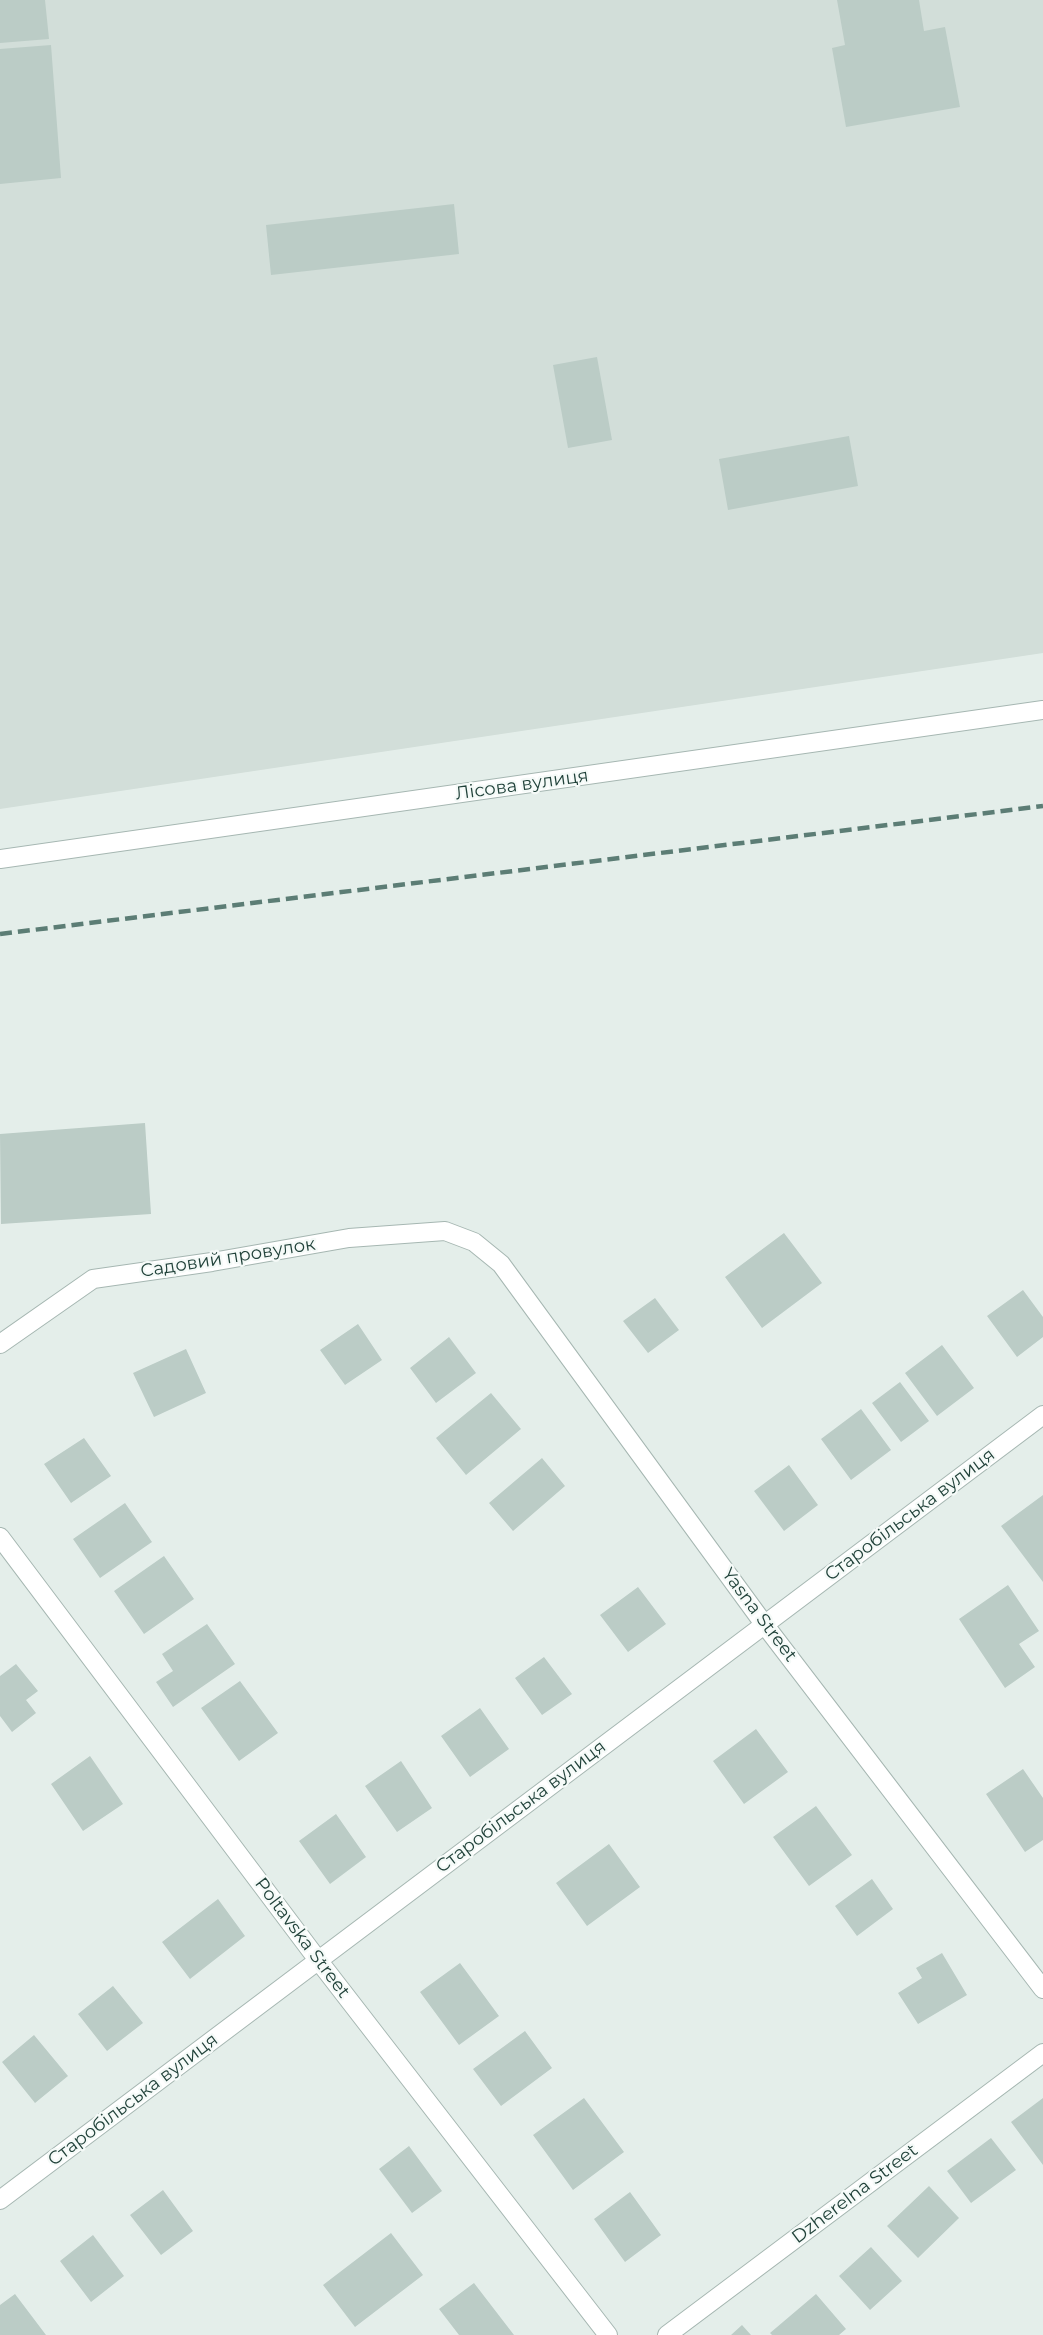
<!DOCTYPE html>
<meta charset="utf-8">
<style>
body{margin:0}
canvas{display:block;background:#e4eeea}
</style>
<canvas width="1043" height="2335"></canvas>
<script>
const g = document.querySelector('canvas').getContext('2d');
g.lineJoin = 'round';
function paint(path, color) { g.fillStyle = color; g.fill(path, 'evenodd'); }
const toPath = rows => new Path2D(rows.map(r => 'M' + r).join(''));
function trace(path, color, width, dash) { g.strokeStyle = color; g.lineWidth = width; g.lineCap = dash ? 'butt' : 'round'; g.setLineDash(dash || []); g.stroke(path); }
function drawText(font, color, halo, rows, align = 'center') {
  g.font = font + ' Montserrat,sans-serif'; g.lineWidth = 4.5; g.setLineDash([]); g.textBaseline = 'middle'; g.strokeStyle = halo; g.fillStyle = color; for (const [text, x, y, turn = 0] of rows) {
    g.save(); g.translate(x, y); g.rotate((+turn || 0) * Math.PI / 180); g.textAlign = isNaN(turn) ? turn : align; if (halo) g.strokeText(text, 0, 0); g.fillText(text, 0, 0); g.restore();
  }
}
paint(toPath([
 [0,0,1043,0,1043,653,0,809]
]), '#d2ded9');
paint(toPath([
 [0,0,45,0,49,39,0,43],
 [837,0,919,0,924,31,945,27,960,107,846,127,832,48,845,45],
 [51,45,61,178,0,184,0,49],
 [454,204,459,254,271,275,266,225],
 [597,357,612,440,568,448,553,365],
 [849,436,858,486,728,510,719,459],
 [145,1123,151,1214,1,1224,0,1134],
 [784,1233,822,1283,762,1328,725,1277],
 [1023,1290,1043,1317,1043,1337,1017,1357,987,1316],
 [655,1298,679,1330,648,1353,623,1321],
 [358,1324,382,1360,345,1385,320,1350],
 [449,1337,476,1373,436,1403,410,1368],
 [942,1345,974,1388,937,1416,905,1373],
 [186,1349,206,1393,154,1417,133,1373],
 [900,1382,929,1421,901,1442,872,1403],
 [491,1393,521,1429,466,1475,436,1438],
 [861,1409,891,1450,851,1480,821,1439],
 [84,1438,111,1476,71,1503,44,1464],
 [542,1458,565,1486,513,1531,489,1503],
 [789,1465,818,1505,784,1531,754,1491],
 [1043,1495,1043,1582,1001,1526],
 [125,1503,152,1542,100,1578,73,1539],
 [164,1556,194,1599,144,1634,114,1591],
 [1008,1585,1039,1631,1019,1644,1035,1667,1005,1688,959,1619],
 [638,1587,666,1624,628,1652,600,1615],
 [207,1624,235,1664,173,1707,156,1682,173,1671,162,1654],
 [544,1657,572,1694,542,1715,515,1678],
 [16,1664,38,1691,26,1700,36,1713,12,1732,0,1716,0,1676],
 [240,1681,278,1733,239,1761,201,1708],
 [480,1708,509,1749,470,1777,441,1736],
 [756,1729,788,1772,744,1804,713,1761],
 [90,1756,123,1804,83,1831,51,1784],
 [401,1761,432,1808,397,1832,365,1786],
 [1023,1769,1043,1798,1043,1840,1025,1852,986,1794],
 [816,1806,852,1855,809,1886,773,1837],
 [336,1814,366,1857,330,1884,299,1841],
 [609,1844,640,1887,587,1926,556,1883],
 [872,1879,893,1909,857,1936,835,1906],
 [218,1899,245,1936,190,1979,162,1942],
 [942,1953,967,1995,918,2024,898,1993,922,1978,916,1968],
 [460,1963,499,2016,459,2045,420,1992],
 [113,1986,143,2023,107,2051,78,2014],
 [525,2031,552,2068,501,2106,473,2069],
 [34,2035,68,2076,35,2103,2,2062],
 [584,2098,624,2152,573,2190,533,2135],
 [1043,2098,1043,2165,1011,2122],
 [991,2138,1016,2170,971,2203,947,2171],
 [409,2146,442,2191,412,2213,379,2169],
 [929,2186,959,2218,918,2258,887,2226],
 [163,2190,193,2231,161,2255,130,2215],
 [630,2192,661,2235,625,2262,594,2219],
 [391,2233,423,2275,355,2327,323,2285],
 [93,2235,124,2276,91,2302,60,2261],
 [871,2247,902,2281,870,2310,839,2276],
 [474,2283,514,2335,459,2335,439,2309],
 [15,2294,46,2335,0,2335,0,2305],
 [816,2294,846,2329,839,2335,772,2335,770,2333],
 [742,2325,751,2335,731,2335]
]), '#bbccc6');
const minor = toPath([
 [0,859,1043,710],
 [0,1344,93,1279,212,1262,349,1238,445,1231,474,1242,501,1264,764,1624,1043,1989],
 [0,1537,318,1960,608,2335],
 [0,2200,1043,1415],
 [667,2335,1043,2053]
]);
trace(minor, '#a6b7b2', 20);
trace(minor, '#fff', 18);
trace(toPath([
 [0,934,1043,806]
]), '#5c7d75', 4.5, [12, 6]);
drawText('18px', '#21423a', '#f5faf8', [
 ["Лісова вулиця",522,785,-8],
 ["Садовий провулок",228,1258,-9],
 ["Старобільська вулиця",910,1515,-37],
 ["Yasna Street",759,1615,53],
 ["Старобільська вулиця",521,1807,-37],
 ["Poltavska Street",302,1938,53],
 ["Старобільська вулиця",133,2100,-37],
 ["Dzherelna Street",855,2194,-37]
]);
</script>
